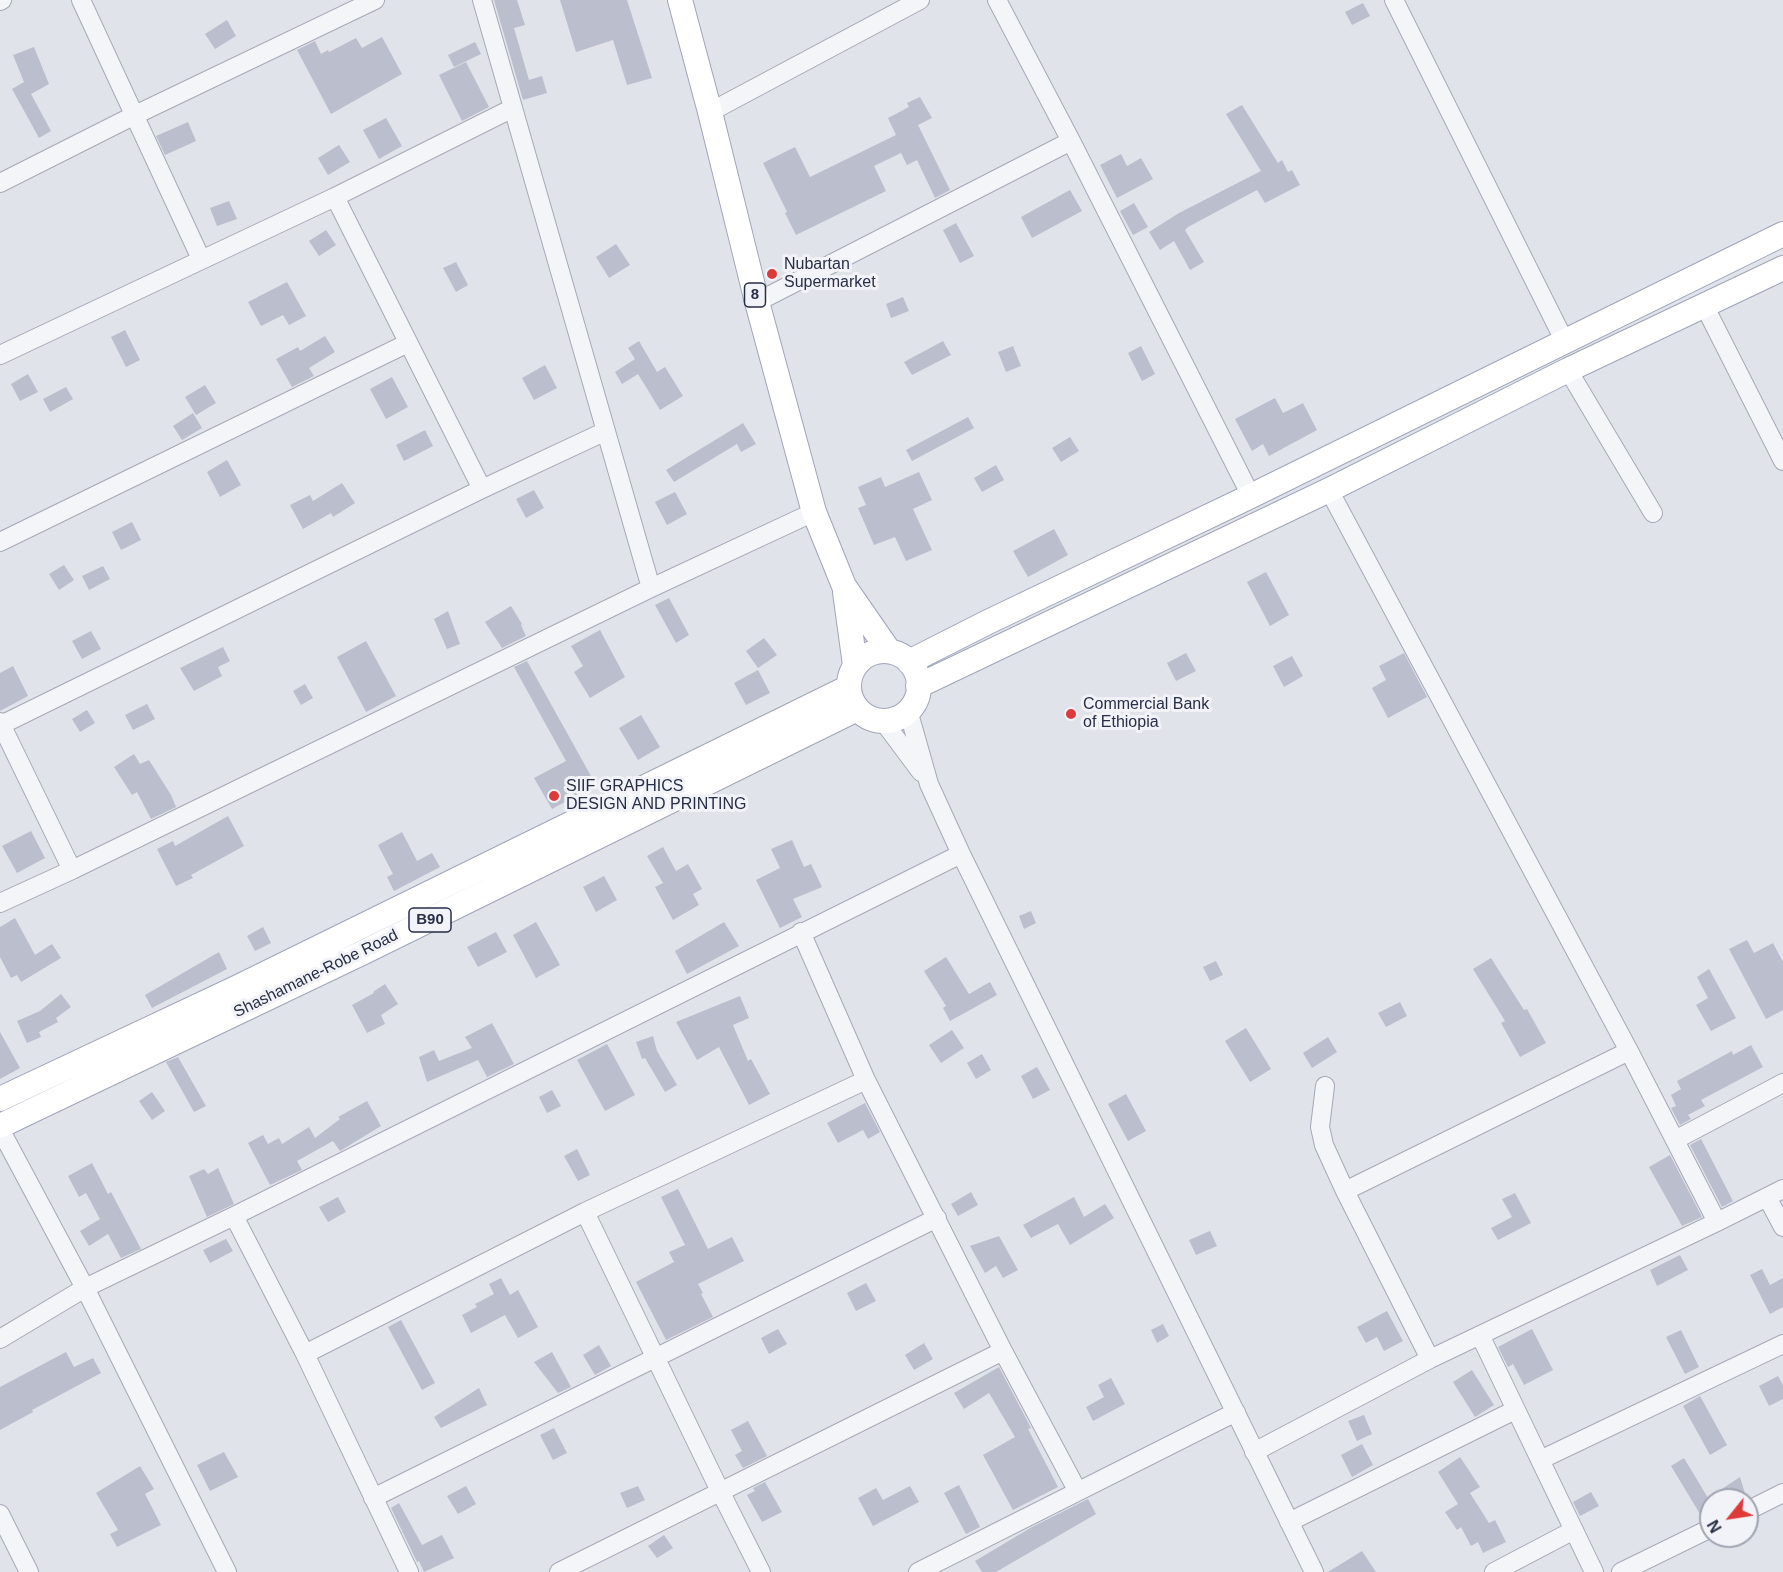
<!DOCTYPE html>
<style>
body{margin:0}
#map{position:relative;width:1783px;height:1572px;overflow:hidden;background:#e1e3eb;font-family:Arial,sans-serif}
canvas{display:block}
.north{position:absolute;left:1699px;top:1488px;width:60px;height:60px;box-sizing:border-box;background:#f1f3f8;border:2px solid #a0a4b0;border-radius:50%;rotate:240deg;font-size:16px;font-weight:700;line-height:24px;text-align:center;color:#272e45}
.north::after{content:'';display:block;margin:auto;width:21px;height:27px;background:#dc3a3b;clip-path:polygon(50% 0,100% 100%,50% 72%,0 100%)}
</style>
<div id="map">
<canvas width="1783" height="1572"></canvas>
<div class="north">N</div>
</div>
<script>
const g = document.querySelector('canvas').getContext('2d');
g.lineJoin = 'round';
function paint(path, color) { g.fillStyle = color; g.fill(path, 'evenodd'); }
const toPath = rows => new Path2D(rows.map(r => 'M' + r).join(''));
function trace(path, color, width, dash) { g.strokeStyle = color; g.lineWidth = width; g.lineCap = dash ? 'butt' : 'round'; g.setLineDash(dash || []); g.stroke(path); }
function drawText(font, color, halo, rows, align = 'center') {
  g.font = font + ' Arial,sans-serif'; g.lineWidth = 6; g.setLineDash([]); g.textBaseline = 'middle'; g.strokeStyle = halo; g.fillStyle = color; for (const [text, x, y, turn = 0] of rows) {
    g.save(); g.translate(x, y); g.rotate((+turn || 0) * Math.PI / 180); g.textAlign = isNaN(turn) ? turn : align; if (halo) g.strokeText(text, 0, 0); g.fillText(text, 0, 0); g.restore();
  }
}
paint(toPath([
 [494,0,517,0,525,25,514,28,529,80,542,76,547,93,523,100],
 [560,0,627,0,652,78,627,85,613,40,576,52],
 [1363,3,1370,16,1352,25,1345,12],
 [227,20,236,36,215,49,205,34],
 [382,37,402,74,331,114,297,50,315,41,321,54,328,50,329,52,356,38,362,48],
 [475,42,481,54,454,67,448,55],
 [34,47,49,84,31,94,51,131,39,138,12,89,24,82,13,55],
 [466,62,489,107,462,121,439,75],
 [920,97,932,118,918,125,950,190,935,198,917,160,907,165,901,153,874,166,886,191,796,235,785,213,787,212,763,163,795,147,810,177,896,135,888,118,909,107,907,103],
 [1242,105,1278,163,1282,160,1288,172,1292,170,1300,185,1265,203,1257,190,1188,227,1185,230,1204,262,1190,270,1174,241,1160,250,1149,232,1179,213,1261,171,1226,114],
 [386,118,402,146,379,159,363,130],
 [188,122,196,141,165,155,156,136],
 [339,145,350,162,328,175,318,158],
 [1121,154,1127,166,1141,158,1153,179,1117,198,1100,165],
 [1070,190,1082,211,1032,238,1021,217],
 [229,201,237,219,217,226,210,208],
 [1134,203,1148,227,1133,235,1120,211],
 [956,223,974,256,960,263,943,230],
 [326,230,336,245,319,256,309,241],
 [616,244,630,265,609,278,596,257],
 [456,262,468,285,456,292,443,268],
 [287,282,306,316,289,325,283,315,261,326,248,302],
 [903,297,909,311,891,318,886,304],
 [125,330,140,360,126,367,111,337],
 [325,336,335,352,309,368,314,376,292,387,276,359,298,347,300,351],
 [639,341,657,372,665,367,683,396,660,410,638,374,622,384,615,372,635,359,628,348],
 [943,341,951,355,912,375,904,362],
 [1013,346,1021,366,1006,372,998,352],
 [1141,346,1155,374,1142,381,1128,353],
 [545,365,557,388,534,400,522,378],
 [28,374,38,392,20,401,11,384],
 [392,377,408,407,386,419,370,389],
 [205,385,216,403,196,415,185,397],
 [66,387,73,399,50,412,43,399],
 [1275,398,1283,413,1303,403,1317,430,1269,456,1263,444,1252,451,1235,419],
 [193,413,202,428,182,440,173,426],
 [968,417,974,428,912,461,906,450],
 [743,423,756,444,741,452,737,444,674,482,666,470],
 [425,430,433,446,404,461,396,445],
 [1070,437,1079,451,1061,462,1052,448],
 [227,460,241,485,220,497,207,472],
 [996,465,1004,480,982,492,974,478],
 [919,472,932,500,913,509,932,550,906,561,895,537,874,545,858,508,866,505,858,487,881,477,885,487],
 [342,483,355,503,333,517,331,513,303,529,290,505,310,495,313,501],
 [534,490,544,508,526,518,516,499],
 [675,492,687,514,667,525,655,502],
 [132,522,141,540,121,550,112,532],
 [1054,529,1068,555,1028,577,1013,551],
 [64,565,74,580,59,590,49,574],
 [103,566,110,579,89,590,82,576],
 [1266,572,1289,615,1270,626,1247,582],
 [669,598,689,635,676,643,655,605],
 [511,606,522,624,521,625,526,636,502,648,485,622],
 [448,611,460,644,447,649,434,619],
 [600,630,625,677,590,698,574,672,583,666,571,646],
 [91,631,101,649,82,659,72,641],
 [764,638,777,655,758,668,746,651],
 [366,641,396,696,366,712,337,657],
 [223,647,230,661,218,667,222,676,194,691,180,668],
 [1186,653,1196,671,1176,681,1167,663],
 [1404,653,1427,697,1388,718,1372,688,1386,680,1379,666],
 [1292,656,1303,676,1284,687,1273,666],
 [527,661,596,785,552,809,534,778,566,761,514,667],
 [13,666,28,696,0,711,0,673],
 [758,670,770,693,746,705,734,683],
 [305,684,313,698,301,705,293,691],
 [147,704,155,719,133,730,125,715],
 [87,710,95,723,80,732,72,719],
 [641,715,660,747,638,760,619,728],
 [134,754,140,764,149,760,171,795,176,807,151,819,137,792,132,795,114,767],
 [228,816,244,846,191,875,193,878,176,886,157,849,173,841,175,846],
 [31,831,45,858,17,873,2,846],
 [402,832,417,861,432,853,440,867,394,891,387,877,393,874,378,845],
 [792,840,804,867,811,864,822,887,793,899,802,917,780,928,756,880,780,868,771,849],
 [663,847,676,871,688,864,702,889,693,894,699,905,673,920,655,887,663,883,647,856],
 [604,876,617,900,596,912,583,887],
 [1031,911,1036,923,1024,929,1019,916],
 [15,918,35,955,52,944,61,958,21,982,17,975,11,978,0,957,0,927],
 [536,922,560,965,536,978,513,935],
 [724,922,739,946,687,974,675,951],
 [263,927,271,943,255,951,247,936],
 [496,932,507,952,478,967,467,947],
 [1747,940,1754,953,1773,943,1783,962,1783,1010,1766,1019,1729,949],
 [219,952,227,969,152,1008,145,995],
 [946,957,969,994,990,982,997,995,950,1021,943,1008,946,1006,924,971],
 [1491,958,1524,1010,1527,1009,1546,1043,1520,1057,1501,1023,1505,1021,1473,969],
 [1216,961,1223,975,1210,981,1203,967],
 [1709,969,1736,1018,1711,1031,1696,1005,1708,998,1697,977],
 [385,984,398,1004,381,1015,385,1024,367,1033,352,1005,374,993,373,992],
 [61,994,71,1007,56,1018,58,1022,39,1032,41,1037,27,1043,17,1021,40,1011],
 [740,996,749,1018,733,1025,748,1061,751,1059,770,1094,749,1105,719,1047,697,1060,676,1022],
 [1400,1002,1407,1016,1386,1027,1378,1013],
 [492,1023,514,1064,487,1077,478,1060,427,1082,419,1057,434,1050,439,1061,472,1048,465,1037],
 [1246,1028,1271,1069,1250,1082,1225,1041],
 [952,1030,964,1048,941,1063,929,1045],
 [0,1032,20,1068,0,1079],
 [653,1036,657,1051,677,1085,665,1092,645,1058,642,1059,636,1042],
 [1328,1037,1337,1052,1312,1068,1303,1053],
 [607,1044,635,1095,605,1111,577,1060],
 [1751,1045,1763,1067,1701,1100,1705,1106,1688,1115,1691,1119,1680,1125,1671,1108,1676,1106,1671,1095,1681,1089,1677,1081,1732,1051,1733,1055],
 [982,1054,991,1070,976,1079,967,1063],
 [178,1057,206,1106,194,1112,166,1062],
 [1037,1067,1050,1090,1033,1099,1021,1076],
 [552,1090,561,1106,547,1113,539,1097],
 [152,1092,165,1111,152,1120,139,1101],
 [1126,1094,1146,1131,1128,1141,1108,1104],
 [367,1101,381,1126,340,1151,333,1141,297,1161,302,1170,270,1185,248,1143,263,1135,268,1144,279,1138,282,1144,309,1127,315,1138,340,1119,338,1117],
 [865,1103,880,1132,868,1139,863,1130,838,1143,827,1123],
 [1701,1139,1733,1201,1722,1207,1690,1145],
 [577,1149,590,1175,578,1181,564,1156],
 [1670,1155,1702,1217,1682,1226,1649,1167],
 [92,1163,108,1194,111,1192,141,1249,121,1258,108,1234,89,1246,80,1231,100,1219,86,1193,79,1197,68,1176],
 [218,1168,234,1204,207,1217,189,1176,204,1169,208,1174],
 [678,1189,708,1249,732,1237,744,1261,698,1284,703,1293,701,1294,713,1317,666,1340,636,1282,674,1262,669,1252,685,1245,661,1197],
 [971,1192,978,1205,958,1216,951,1204],
 [1515,1193,1531,1223,1498,1240,1491,1228,1512,1217,1502,1199],
 [338,1197,346,1212,328,1222,319,1207],
 [1074,1197,1084,1217,1105,1204,1114,1218,1070,1245,1058,1224,1031,1238,1023,1225],
 [1210,1231,1217,1246,1196,1255,1189,1240],
 [999,1236,1018,1270,1003,1278,996,1266,985,1273,970,1246],
 [226,1239,233,1251,210,1263,203,1250],
 [1680,1255,1688,1270,1657,1286,1650,1270],
 [1762,1269,1770,1285,1783,1278,1783,1307,1770,1314,1750,1275],
 [501,1278,510,1295,518,1290,538,1327,518,1338,505,1315,471,1333,462,1315,477,1307,475,1304,494,1294,489,1284],
 [866,1283,876,1301,856,1311,847,1293],
 [1387,1311,1403,1341,1384,1351,1377,1337,1366,1343,1357,1327],
 [401,1320,435,1383,422,1390,388,1327],
 [1163,1324,1169,1336,1157,1343,1151,1330],
 [778,1329,787,1344,769,1354,761,1338],
 [1532,1329,1553,1370,1524,1385,1513,1364,1508,1367,1498,1347],
 [1681,1330,1699,1367,1685,1374,1666,1337],
 [924,1343,933,1359,914,1370,905,1355],
 [599,1345,611,1366,595,1375,583,1355],
 [66,1352,74,1367,93,1358,101,1373,32,1410,33,1412,0,1430,0,1387],
 [552,1352,571,1387,558,1393,534,1362],
 [999,1367,1031,1428,1028,1429,1058,1487,1013,1510,983,1455,1015,1437,989,1393,964,1409,954,1393],
 [1472,1370,1494,1405,1475,1417,1453,1382],
 [1778,1376,1783,1385,1783,1399,1769,1406,1759,1386],
 [1111,1378,1125,1404,1093,1421,1086,1407,1104,1397,1098,1385],
 [479,1388,487,1405,441,1428,434,1417],
 [1700,1396,1727,1445,1710,1455,1683,1406],
 [1364,1415,1372,1434,1357,1441,1348,1421],
 [748,1421,767,1456,743,1468,735,1455,742,1451,731,1430],
 [554,1428,567,1453,553,1460,540,1435],
 [1362,1444,1373,1465,1352,1477,1341,1455],
 [224,1452,238,1477,210,1491,197,1465],
 [1460,1457,1480,1487,1470,1493,1489,1523,1495,1520,1506,1542,1483,1553,1478,1542,1471,1546,1461,1527,1457,1530,1445,1512,1458,1504,1438,1472],
 [1684,1458,1708,1498,1740,1477,1746,1497,1735,1500,1709,1500,1711,1503,1711,1517,1703,1519,1671,1466],
 [140,1466,154,1489,145,1494,161,1525,117,1547,110,1534,118,1530,96,1493],
 [765,1482,782,1512,762,1522,747,1495,755,1491,753,1488],
 [959,1485,980,1527,966,1534,944,1493],
 [466,1486,476,1504,458,1514,447,1496],
 [638,1486,645,1500,627,1508,620,1493],
 [910,1486,919,1502,873,1526,858,1498,876,1488,883,1500],
 [1591,1492,1599,1506,1580,1516,1573,1502],
 [1088,1499,1096,1514,996,1572,982,1572,975,1561,1032,1527],
 [399,1503,422,1545,442,1535,454,1558,424,1572,419,1561,417,1562,391,1508],
 [664,1535,673,1548,657,1558,648,1546],
 [1362,1551,1376,1572,1328,1572]
]), '#bbbecc');
const minor = toPath([
 [81,0,201,259],
 [482,0,651,588],
 [997,0,1071,141,1251,496],
 [1394,0,1565,342],
 [0,1,2,0],
 [710,112,920,0],
 [0,183,133,116,375,0],
 [335,197,482,489],
 [757,302,1071,141],
 [1704,305,1783,461],
 [0,355,335,197,513,108],
 [1568,370,1653,513],
 [1329,490,1629,1051,1717,1222],
 [0,542,408,343],
 [908,710,929,784,961,854,1314,1572],
 [883,721,921,772],
 [0,722,72,870],
 [1,725,482,489,606,431],
 [0,903,72,870,651,588,814,512],
 [801,932,866,1080,1003,1351,1077,1490],
 [1325,1086,1320,1127,1324,1145,1345,1191,1430,1359],
 [0,1129,85,1288,227,1572],
 [1675,1140,1783,1083],
 [1345,1191,1629,1051],
 [1767,1197,1783,1227],
 [585,1212,720,1491,761,1572],
 [234,1216,305,1354,409,1572],
 [1480,1335,1594,1572],
 [0,1339,85,1288,234,1216,961,854],
 [305,1354,585,1212,866,1080],
 [1254,1452,1430,1359,1717,1222,1783,1189],
 [1540,1460,1783,1344],
 [373,1498,937,1218],
 [1747,1511,1783,1493],
 [0,1514,29,1572],
 [1289,1522,1515,1410],
 [559,1572,1003,1351],
 [918,1572,1236,1412],
 [1494,1572,1574,1530],
 [1621,1572,1711,1528]
]);
const major = toPath([
 [680,0,710,112,757,302,814,512,844,586,889,651],
 [845,592,855,665],
 '849 686a35 35 0 1 1 70 0a35 35 0 1 1-70 0Z',
 [909,662,988,622,1251,496,1783,234],
 [918,686,1329,490,1568,370,1783,268],
 [0,1099,238,987,849,687],
 [0,1126,364,952,857,709]
]);
trace(minor, '#a5a9b6', 20);
trace(major, '#9fa5b8', 26);
trace(minor, '#f4f5f9', 18);
trace(major, '#fff', 24);
for (const [x, y, r, color] of [
 [772,274,6,"#dc3a3b"],
 [1071,714,6,"#dc3a3b"],
 [554,796,6,"#dc3a3b"]
]) { const dot = new Path2D(); dot.arc(x, y, r, 0, 2 * Math.PI); g.fillStyle = color; g.fill(dot); trace(dot, '#f1f3f8', 2); }
for (const [x, y, w] of [
 [755,295,21],
 [430,920,42]
]) { const box = new Path2D(); box.roundRect(x - w / 2, y - 12, w, 24, 4.5); g.fillStyle = '#f1f3f8'; g.fill(box); trace(box, '#272e45', 1.5); }
drawText('bold 15px', '#272e45', null, [
 ["8",755,295],
 ["B90",430,920]
]);
drawText('16px', '#272e45', '#f1f3f8', [
 ["Nubartan",784,265],
 ["Supermarket",784,283],
 ["Commercial Bank",1083,705],
 ["of Ethiopia",1083,723],
 ["SIIF GRAPHICS",566,787],
 ["DESIGN AND PRINTING",566,805]
], 'left');
drawText('16px', '#272e45', '#f1f3f8', [
 ["Shashamane-Robe Road",316,974,-26]
]);
</script>
